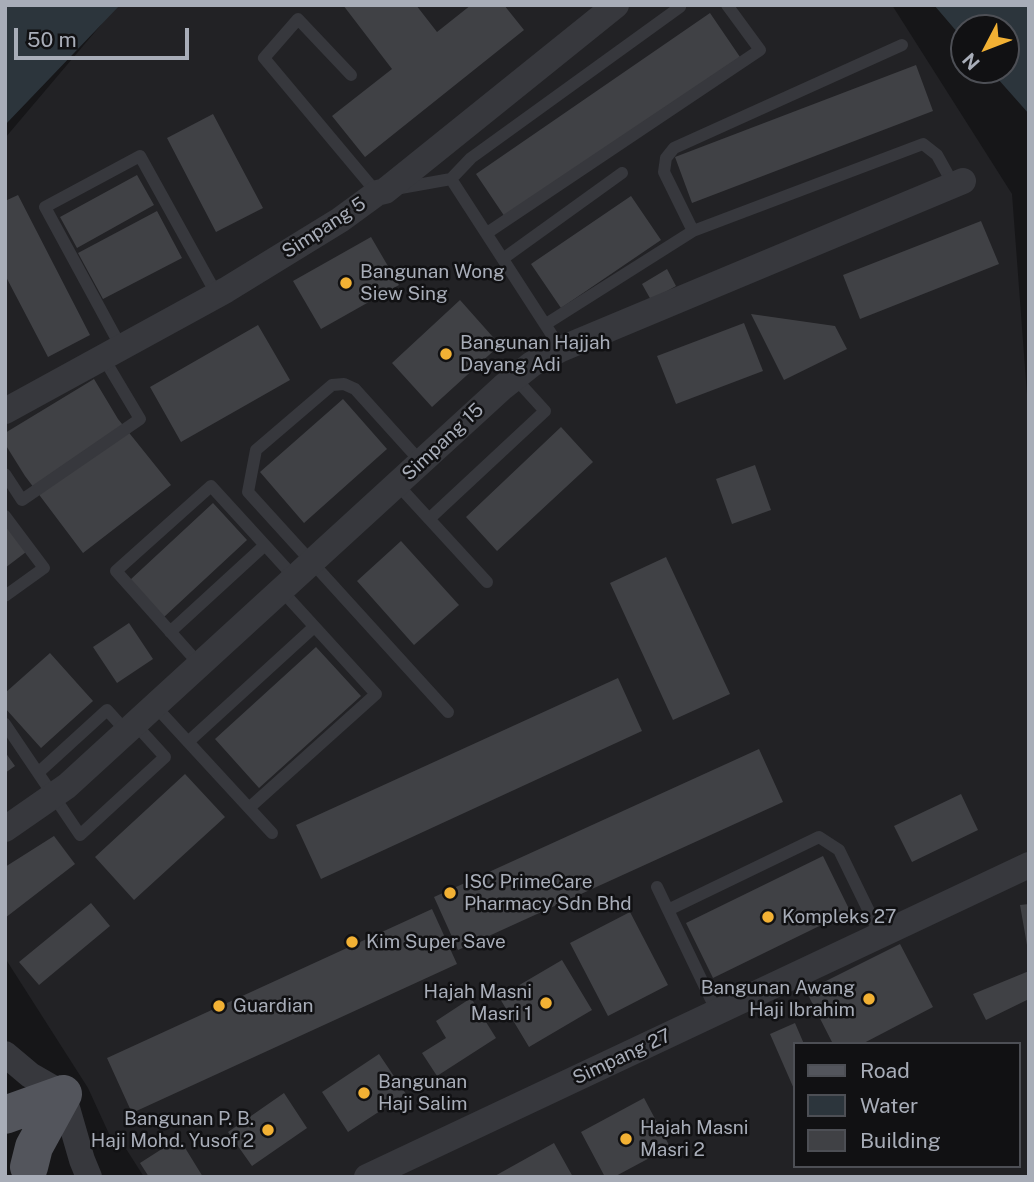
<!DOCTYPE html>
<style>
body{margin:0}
#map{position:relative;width:1034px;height:1182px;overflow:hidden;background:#161618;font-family:"Public Sans",sans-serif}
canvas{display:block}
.frame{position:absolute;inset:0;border:7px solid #a8adb8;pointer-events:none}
.legend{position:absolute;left:793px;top:1042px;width:228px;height:126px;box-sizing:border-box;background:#111113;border:2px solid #4d4f55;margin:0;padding:9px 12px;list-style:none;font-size:21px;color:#a8adb8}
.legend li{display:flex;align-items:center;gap:14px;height:35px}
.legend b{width:35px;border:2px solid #4d4f55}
.north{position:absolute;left:950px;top:14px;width:70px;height:70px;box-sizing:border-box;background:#111113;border:2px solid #4d4f55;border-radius:50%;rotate:228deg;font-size:19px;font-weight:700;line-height:28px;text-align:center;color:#a8adb8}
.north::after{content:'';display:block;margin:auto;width:24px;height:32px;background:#f2b134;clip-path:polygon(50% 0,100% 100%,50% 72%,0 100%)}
.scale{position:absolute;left:14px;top:28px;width:175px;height:32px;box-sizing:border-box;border:4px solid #a8adb8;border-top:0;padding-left:9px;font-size:21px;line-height:24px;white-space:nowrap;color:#a8adb8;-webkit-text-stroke:5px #111113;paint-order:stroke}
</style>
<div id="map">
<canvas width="1034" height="1182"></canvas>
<div class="frame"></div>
<ul class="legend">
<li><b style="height:9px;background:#53555c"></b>Road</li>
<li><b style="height:19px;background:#2c353c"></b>Water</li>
<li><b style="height:19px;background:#404145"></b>Building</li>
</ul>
<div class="north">N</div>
<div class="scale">50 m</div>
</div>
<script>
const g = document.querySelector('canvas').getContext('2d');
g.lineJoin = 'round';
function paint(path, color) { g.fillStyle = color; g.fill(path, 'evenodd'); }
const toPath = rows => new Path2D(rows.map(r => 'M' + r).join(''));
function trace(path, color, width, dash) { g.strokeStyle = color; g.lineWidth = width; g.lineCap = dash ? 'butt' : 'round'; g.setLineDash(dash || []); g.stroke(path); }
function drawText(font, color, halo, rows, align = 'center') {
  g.font = font + ' "Public Sans",sans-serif'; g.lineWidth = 5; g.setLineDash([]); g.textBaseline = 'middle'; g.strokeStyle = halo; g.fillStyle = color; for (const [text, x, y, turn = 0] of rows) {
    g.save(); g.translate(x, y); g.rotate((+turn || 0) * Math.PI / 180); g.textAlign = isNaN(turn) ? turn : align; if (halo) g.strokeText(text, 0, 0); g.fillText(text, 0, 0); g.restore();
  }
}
paint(toPath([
 [115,5,892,5,1012,194,1029,421,1029,1177,144,1177,123,1144,115,1147,88,1088,5,958,5,138,100,26],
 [794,1044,1018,1044,1018,1166,794,1166]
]), '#222225');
paint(toPath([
 [5,5,120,5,5,125],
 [934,5,1029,5,1029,114,990,70,1006,70,1006,28,964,28,964,40]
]), '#2c353c');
paint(toPath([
 [343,5,416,5,437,32,471,5,504,5,524,30,365,157,332,116,392,69],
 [710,13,740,57,505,217,476,174],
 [916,65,933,111,692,203,675,157],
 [213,114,263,208,216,232,167,138],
 [137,175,154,205,77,248,60,217],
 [18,195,90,335,48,357,5,275,5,201],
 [631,196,661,240,561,308,531,264],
 [157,211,182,258,103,299,78,253],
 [981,221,999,264,860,319,843,275],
 [371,237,399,285,321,329,293,281],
 [667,269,676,286,651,300,642,284],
 [460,300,500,345,432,407,392,363],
 [751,314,835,326,847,349,784,380],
 [744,323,763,371,676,404,657,356],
 [258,325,290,380,181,442,150,387],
 [94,379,118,419,171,485,83,553,25,476,5,444,5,433],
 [343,399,387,449,304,523,260,472],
 [561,427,593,462,497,551,466,517],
 [755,465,771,510,732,524,716,479],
 [213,503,247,540,164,617,130,580],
 [5,524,26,552,5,568],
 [401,541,459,605,414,645,357,581],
 [666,557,730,694,673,720,610,583],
 [129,623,153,659,117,683,93,647],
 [316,647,361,696,259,788,215,739],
 [50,653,93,701,41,748,5,708,5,693],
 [618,678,642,731,321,879,296,825],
 [759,749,783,802,458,950,434,897],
 [5,752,15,766,5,773],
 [185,774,225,817,134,900,95,857],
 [961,794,978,830,912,862,894,826],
 [54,836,75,864,5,918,5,867],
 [823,856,850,911,713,978,686,923],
 [91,903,110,926,39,985,19,962],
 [1029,904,1029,945,1027,945,1020,905],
 [432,909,457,964,132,1113,107,1058],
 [630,912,668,985,608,1016,570,943],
 [900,944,933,1007,862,1044,833,1044,806,991],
 [562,960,592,1010,529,1047,499,997],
 [1029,971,1029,999,986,1020,973,994],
 [471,998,496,1038,437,1076,422,1053,446,1038,436,1021],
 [795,1023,804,1044,794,1044,794,1089,770,1034],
 [379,1054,406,1094,348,1132,322,1092],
 [284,1093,307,1128,252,1166,228,1132],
 [644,1098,670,1147,614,1177,605,1177,581,1132],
 [179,1138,203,1177,149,1177,140,1163],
 [554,1143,573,1177,493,1177]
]), '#404145');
trace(toPath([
 [902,45,674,148,666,158,664,172,693,231,923,144,937,155,947,173,950,187],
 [351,75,298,19,264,58,377,193],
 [451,179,471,158,680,7,678,5],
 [395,189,451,179,561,349],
 [487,233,760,50,727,5],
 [504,258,622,173],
 [546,324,693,231],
 [121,347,45,207,140,156,217,295],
 [421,462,355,389,344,384,332,385,256,450,248,492,448,712],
 [5,474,22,500,140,419,103,357],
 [397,484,487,582],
 [5,516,44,568,5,596],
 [429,519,545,411,514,377],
 [170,632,265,545],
 [200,665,116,571,211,486,295,578],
 [155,706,272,833],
 [5,724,80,835,165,757,135,724],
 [188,742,314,627],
 [39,772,107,710,127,732],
 [249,808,376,694,282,591],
 [657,887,668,910],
 [717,1012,668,910,819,837,839,850,880,934]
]), '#37383d', 12);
trace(toPath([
 [5,411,226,290,340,220,377,193,385,191,616,5],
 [5,829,67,786,503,387,532,364,561,349,963,181],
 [5,1054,30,1075,63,1094,82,1160,89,1177],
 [367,1177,1029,865]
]), '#37383d', 26);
trace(toPath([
 [5,1115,63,1094],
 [29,1167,34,1147,63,1094]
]), '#53555c', 38);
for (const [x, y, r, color] of [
 [346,283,7,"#f2b134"],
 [446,354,7,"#f2b134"],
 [450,893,7,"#f2b134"],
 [768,917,7,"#f2b134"],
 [352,942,7,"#f2b134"],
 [869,999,7,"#f2b134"],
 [546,1003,7,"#f2b134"],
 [219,1006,7,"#f2b134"],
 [364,1093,7,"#f2b134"],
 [268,1130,7,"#f2b134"],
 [626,1139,7,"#f2b134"]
]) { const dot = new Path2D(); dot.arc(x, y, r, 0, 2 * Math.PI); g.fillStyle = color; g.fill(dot); trace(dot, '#111113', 2.5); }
drawText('19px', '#a8adb8', '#111113', [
 ["Simpang 5",324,228,-33],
 ["Simpang 15",443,442,-43],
 ["Simpang 27",622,1057,-25]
]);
drawText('19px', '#a8adb8', '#111113', [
 ["Bangunan Wong",360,272],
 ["Siew Sing",360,294],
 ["Bangunan Hajjah",460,343],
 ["Dayang Adi",460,365],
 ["ISC PrimeCare",464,882],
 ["Pharmacy Sdn Bhd",464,904],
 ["Kompleks 27",782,917],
 ["Kim Super Save",366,942],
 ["Bangunan Awang",855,988,"right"],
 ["Haji Ibrahim",855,1010,"right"],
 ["Hajah Masni",532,992,"right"],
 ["Masri 1",532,1014,"right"],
 ["Guardian",233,1006],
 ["Bangunan",378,1082],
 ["Haji Salim",378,1104],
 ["Bangunan P. B.",254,1119,"right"],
 ["Haji Mohd. Yusof 2",254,1141,"right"],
 ["Hajah Masni",640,1128],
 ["Masri 2",640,1150]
], 'left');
</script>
